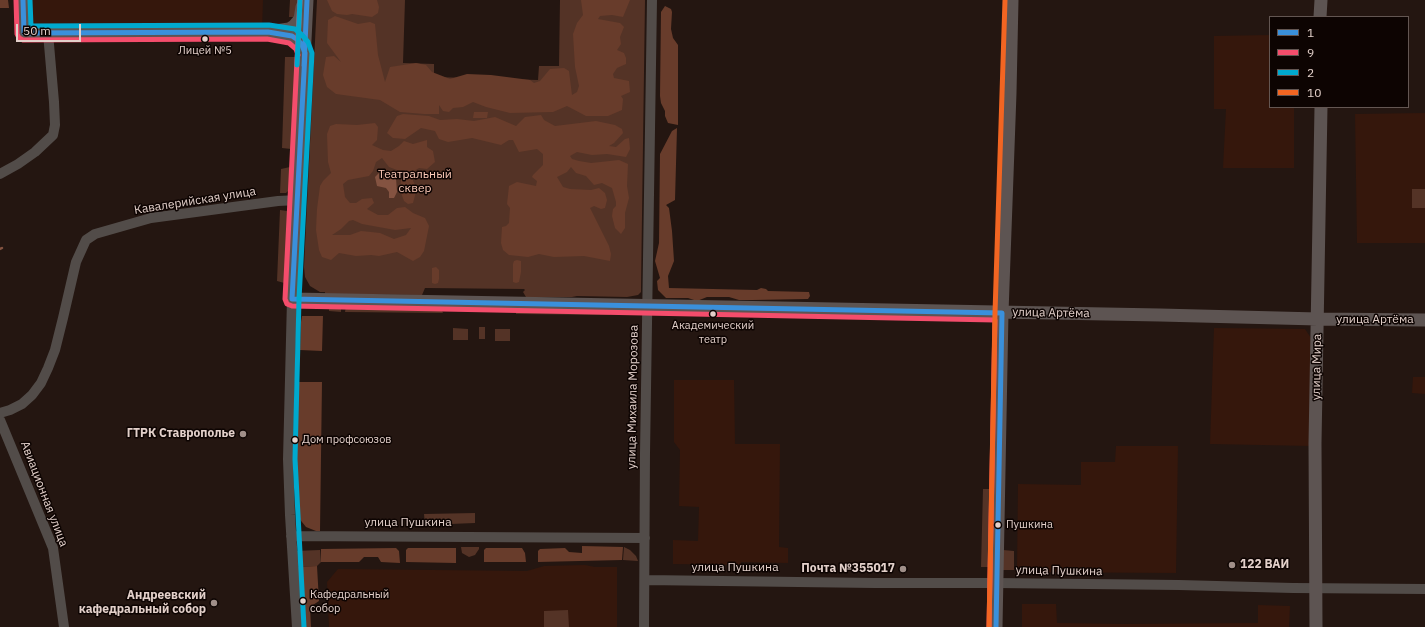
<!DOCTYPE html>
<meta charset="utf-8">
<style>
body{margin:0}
#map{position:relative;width:1425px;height:627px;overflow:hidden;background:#241611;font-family:"IBM Plex Sans",sans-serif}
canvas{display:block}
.legend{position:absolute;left:1269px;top:16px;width:140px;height:92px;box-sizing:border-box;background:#0d0402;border:1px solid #635652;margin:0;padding:5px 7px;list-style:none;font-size:12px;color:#e3d0ca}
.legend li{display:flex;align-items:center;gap:8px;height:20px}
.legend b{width:20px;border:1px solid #635652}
.scale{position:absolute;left:16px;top:24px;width:65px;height:18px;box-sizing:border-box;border:2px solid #e3d0ca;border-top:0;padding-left:5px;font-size:12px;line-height:14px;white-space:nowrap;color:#e3d0ca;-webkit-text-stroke:3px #0d0402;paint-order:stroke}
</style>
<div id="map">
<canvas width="1425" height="627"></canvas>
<ul class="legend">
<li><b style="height:5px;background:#3a90db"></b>1</li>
<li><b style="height:5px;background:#f44d6c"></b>9</li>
<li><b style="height:5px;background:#00a9ce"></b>2</li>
<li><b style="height:5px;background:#f26522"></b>10</li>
</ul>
<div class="scale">50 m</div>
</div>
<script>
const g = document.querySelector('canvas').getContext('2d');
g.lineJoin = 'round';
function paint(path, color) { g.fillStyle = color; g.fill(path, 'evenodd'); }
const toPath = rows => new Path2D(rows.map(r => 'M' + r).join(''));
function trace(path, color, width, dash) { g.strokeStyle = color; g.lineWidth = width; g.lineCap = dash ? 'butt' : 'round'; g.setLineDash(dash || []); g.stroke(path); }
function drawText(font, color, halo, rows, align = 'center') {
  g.font = font + ' "IBM Plex Sans",sans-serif'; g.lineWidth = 3; g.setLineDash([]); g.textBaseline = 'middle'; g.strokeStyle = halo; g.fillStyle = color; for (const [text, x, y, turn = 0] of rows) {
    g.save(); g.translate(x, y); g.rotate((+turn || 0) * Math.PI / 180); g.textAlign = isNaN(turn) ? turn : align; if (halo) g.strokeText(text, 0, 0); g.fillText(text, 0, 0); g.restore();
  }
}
paint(toPath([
 [27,0,263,0,262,30,41,29,31,21,27,11],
 [1270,35,1270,107,1294,107,1294,168,1223,168,1226,109,1214,109,1214,36],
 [1425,113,1425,243,1357,243,1355,114],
 [1214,328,1305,329,1311,338,1312,446,1210,444],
 [1413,377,1425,377,1425,394,1412,393],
 [674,380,734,380,735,444,780,444,779,547,788,548,788,563,741,562,741,565,673,564,673,540,698,541,699,507,679,506,680,450,674,442],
 [1116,446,1178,446,1176,573,1017,572,1018,484,1081,485,1081,462,1115,462],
 [585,565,595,567,617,567,617,627,329,627,327,582,338,569,527,571,544,566],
 [1022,604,1056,604,1057,623,1123,624,1258,623,1258,605,1290,606,1289,627,1022,627]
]), '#35170c');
paint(toPath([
 [290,0,299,0,298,17,289,17],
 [317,0,405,0,403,63,434,64,434,77,538,80,539,66,559,66,560,0,645,0,641,288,641,292,638,295,627,297,577,296,572,297,526,297,523,292,525,290,524,289,425,288,422,295,325,294,325,292,320,292,310,286,305,277,304,267],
 [285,57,297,57,293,147,291,149,282,148],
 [290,167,290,189,286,193,280,193,281,169],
 [1412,189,1425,189,1425,208,1412,208],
 [280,210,287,211,290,214,288,284,277,281],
 [329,306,341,307,341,312,329,311],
 [346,306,441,308,443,313,345,312],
 [516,309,610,310,610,315,516,314],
 [479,327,485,327,485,339,479,339],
 [453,328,468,329,468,340,453,340],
 [495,329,510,329,510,341,495,341],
 [983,489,992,489,991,567,981,567],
 [475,513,475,523,425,525,424,514],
 [461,547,479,547,479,549,475,555,469,557,462,553],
 [624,547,630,550,636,556,638,561,623,560],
 [320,550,321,562,317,566,296,567,295,551],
 [1003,550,1014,551,1014,570,1003,570],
 [568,610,569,627,544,627,544,611]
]), '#543326');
paint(toPath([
 [0,0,8,0,9,8,0,8],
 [327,0,377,0,379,7,378,13,372,17,352,14,347,15,337,14,332,11],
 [581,0,630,0,623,17,612,15,600,16,598,19,620,23,624,27,620,37,621,44,617,50,624,53,626,58,626,64,617,68,613,74,614,78,629,81,630,92,621,96,623,99,622,110,608,116,586,116,567,106,553,112,510,113,486,107,473,102,463,107,453,108,449,112,443,111,439,105,439,114,424,114,400,112,380,100,336,94,327,87,323,75,326,57,334,56,341,62,327,43,328,20,335,16,358,24,370,22,375,24,378,55,385,82,390,67,416,63,426,65,432,72,450,79,467,74,491,75,530,80,534,83,540,81,550,69,564,68,569,71,572,95,577,92,579,86,575,67,573,34,577,23,583,15],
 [665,6,671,9,672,12,671,29,673,38,678,45,678,125,668,123,665,116,665,111,661,103,660,96,661,12],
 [474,112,488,112,487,118,473,118],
 [403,114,429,116,440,120,457,119,474,121,495,117,516,126,525,117,541,115,544,120,555,126,596,121,615,125,622,129,623,133,614,143,609,146,616,147,625,139,629,138,630,149,626,157,607,154,592,155,577,152,570,156,572,159,579,161,591,163,619,160,628,164,627,186,629,198,625,213,625,228,621,234,615,228,612,216,613,209,616,206,616,202,612,188,602,183,594,185,586,176,576,173,571,167,567,172,557,177,563,187,570,189,591,190,599,188,605,193,607,200,605,208,601,209,594,206,590,208,609,246,611,254,610,261,584,256,554,257,539,254,528,257,509,255,503,250,501,243,502,227,506,226,509,223,510,208,507,204,509,186,517,182,536,186,537,181,532,177,533,175,543,165,543,154,537,149,519,152,513,140,509,140,501,145,472,138,448,142,439,139,435,131,421,128,405,139,393,138,387,133,397,116],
 [375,123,378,127,377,140,372,145,383,150,391,151,399,146,404,141,413,144,427,140,427,147,433,151,435,162,427,169,419,168,414,171,413,181,417,188,413,203,408,204,404,201,400,190,401,180,405,173,389,167,382,158,376,162,373,171,369,176,348,180,343,184,345,197,350,203,356,203,362,199,372,198,374,203,367,209,378,215,388,215,397,208,405,207,413,213,425,218,429,226,424,251,420,257,413,261,397,252,379,256,371,255,356,256,339,253,331,260,322,257,319,250,316,230,317,209,320,186,323,181,331,173,328,162,327,134,330,126,336,124,357,125],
 [353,220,362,224,395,230,411,228,406,235,394,239,380,233,371,232,361,231,350,235,332,235,341,229,349,221],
 [677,128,675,200,666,205,669,208,672,231,674,261,668,276,669,288,757,290,761,288,766,289,768,291,809,292,810,296,808,299,753,300,739,300,729,297,707,297,697,301,688,298,666,298,658,290,657,281,660,278,655,261,659,243,660,154,672,131],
 [517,260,521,261,521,272,519,282,516,283,513,282,513,264,514,261],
 [436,267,439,270,439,279,438,283,435,284,432,283,432,268],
 [302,316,323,316,322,351,300,350,301,322],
 [298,382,322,382,320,531,316,531,306,527,298,517,295,469],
 [582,546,623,547,622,560,538,562,538,551,540,549,565,548,569,552,582,553],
 [396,548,399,551,400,563,381,562,378,557,364,557,359,562,321,562,321,549],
 [408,548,456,548,456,563,406,562,406,550],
 [486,548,522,548,525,553,526,562,484,562,484,550],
 [317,566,319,601,310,607,311,627,300,627,296,567]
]), '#683c2b');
paint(toPath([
 [383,169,392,174,396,178,397,192,394,198,389,198,389,192,386,188,377,186,375,177]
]), '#845341');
trace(toPath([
 [0,249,2,248]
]), '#845341', 2.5);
trace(toPath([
 [0,174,18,164,35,152,53,135,55,125,54,102,48,33],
 [292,299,288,459,290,515,297,627],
 [0,413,10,410,22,404,32,395,41,383,48,368,55,350,63,318,76,262,86,240,95,234,151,218,278,201,298,200],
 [0,420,53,548,64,627],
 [291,536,645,538],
 [645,580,874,583,996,583,1179,585,1293,588,1425,589],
 [644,627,645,453,652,0]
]), '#524c49', 10);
trace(toPath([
 [23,0,24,33,268,32,292,36,298,40,302,45,305,53],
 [307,0,292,299,1160,315,1318,319,1425,320],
 [1320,17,1321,0],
 [275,31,289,29,294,26,300,19,302,7],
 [996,627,1002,313,1010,93,1012,0],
 [1316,627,1315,443,1321,107]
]), '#5d5452', 13);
trace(toPath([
 [23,0,24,33,268,32,292,36,298,40,302,45,305,53,292,299],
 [304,66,307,0],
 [292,299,1002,313],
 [996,627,1002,313]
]), '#3a90db', 5);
trace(toPath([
 [16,0,17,34,19,38,23,40,267,39,289,43,296,49,298,55],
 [300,0,285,299,287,304,292,306,995,320,989,627]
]), '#f44d6c', 5);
trace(toPath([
 [30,0,31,26,269,25,295,29,302,35,308,42,312,53,299,299,295,459,304,627],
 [297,65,300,0]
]), '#00a9ce', 5);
trace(toPath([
 [989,627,995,313,1005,0]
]), '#f26522', 5);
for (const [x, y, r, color] of [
 [205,39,3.5,"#e3d0ca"],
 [713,314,3.5,"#e3d0ca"],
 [243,434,4,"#a08f89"],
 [295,440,3.5,"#e3d0ca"],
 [998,525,3.5,"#e3d0ca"],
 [1232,565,4,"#a08f89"],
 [903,569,4,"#a08f89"],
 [303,601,3.5,"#e3d0ca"],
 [214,603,4,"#a08f89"]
]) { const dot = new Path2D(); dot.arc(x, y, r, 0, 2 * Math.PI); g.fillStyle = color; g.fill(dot); trace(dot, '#0d0402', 1.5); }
drawText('11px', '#e3d0ca', '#0d0402', [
 ["Лицей №5",205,51,"center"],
 ["Академический",713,326,"center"],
 ["театр",713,340,"center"],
 ["Дом профсоюзов",302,440],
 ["Пушкина",1006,525],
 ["Кафедральный",310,595],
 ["собор",310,609]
], 'left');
drawText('12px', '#fdcab8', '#0d0402', [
 ["Театральный",415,175],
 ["сквер",415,189]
]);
drawText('12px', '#e3d0ca', '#0d0402', [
 ["Кавалерийская улица",195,201,-9],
 ["улица Артёма",1051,313,1],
 ["улица Артёма",1375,320],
 ["улица Мира",1317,367,-89],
 ["улица Михаила Морозова",633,397,-89],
 ["Авиационная улица",44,494,69],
 ["улица Пушкина",408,523],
 ["улица Пушкина",735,568],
 ["улица Пушкина",1059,571,1]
]);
drawText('bold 12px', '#e3d0ca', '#0d0402', [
 ["ГТРК Ставрополье",235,434],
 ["122 ВАИ",1240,565,"left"],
 ["Почта №355017",895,569],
 ["Андреевский",206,596],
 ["кафедральный собор",206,610]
], 'right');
</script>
